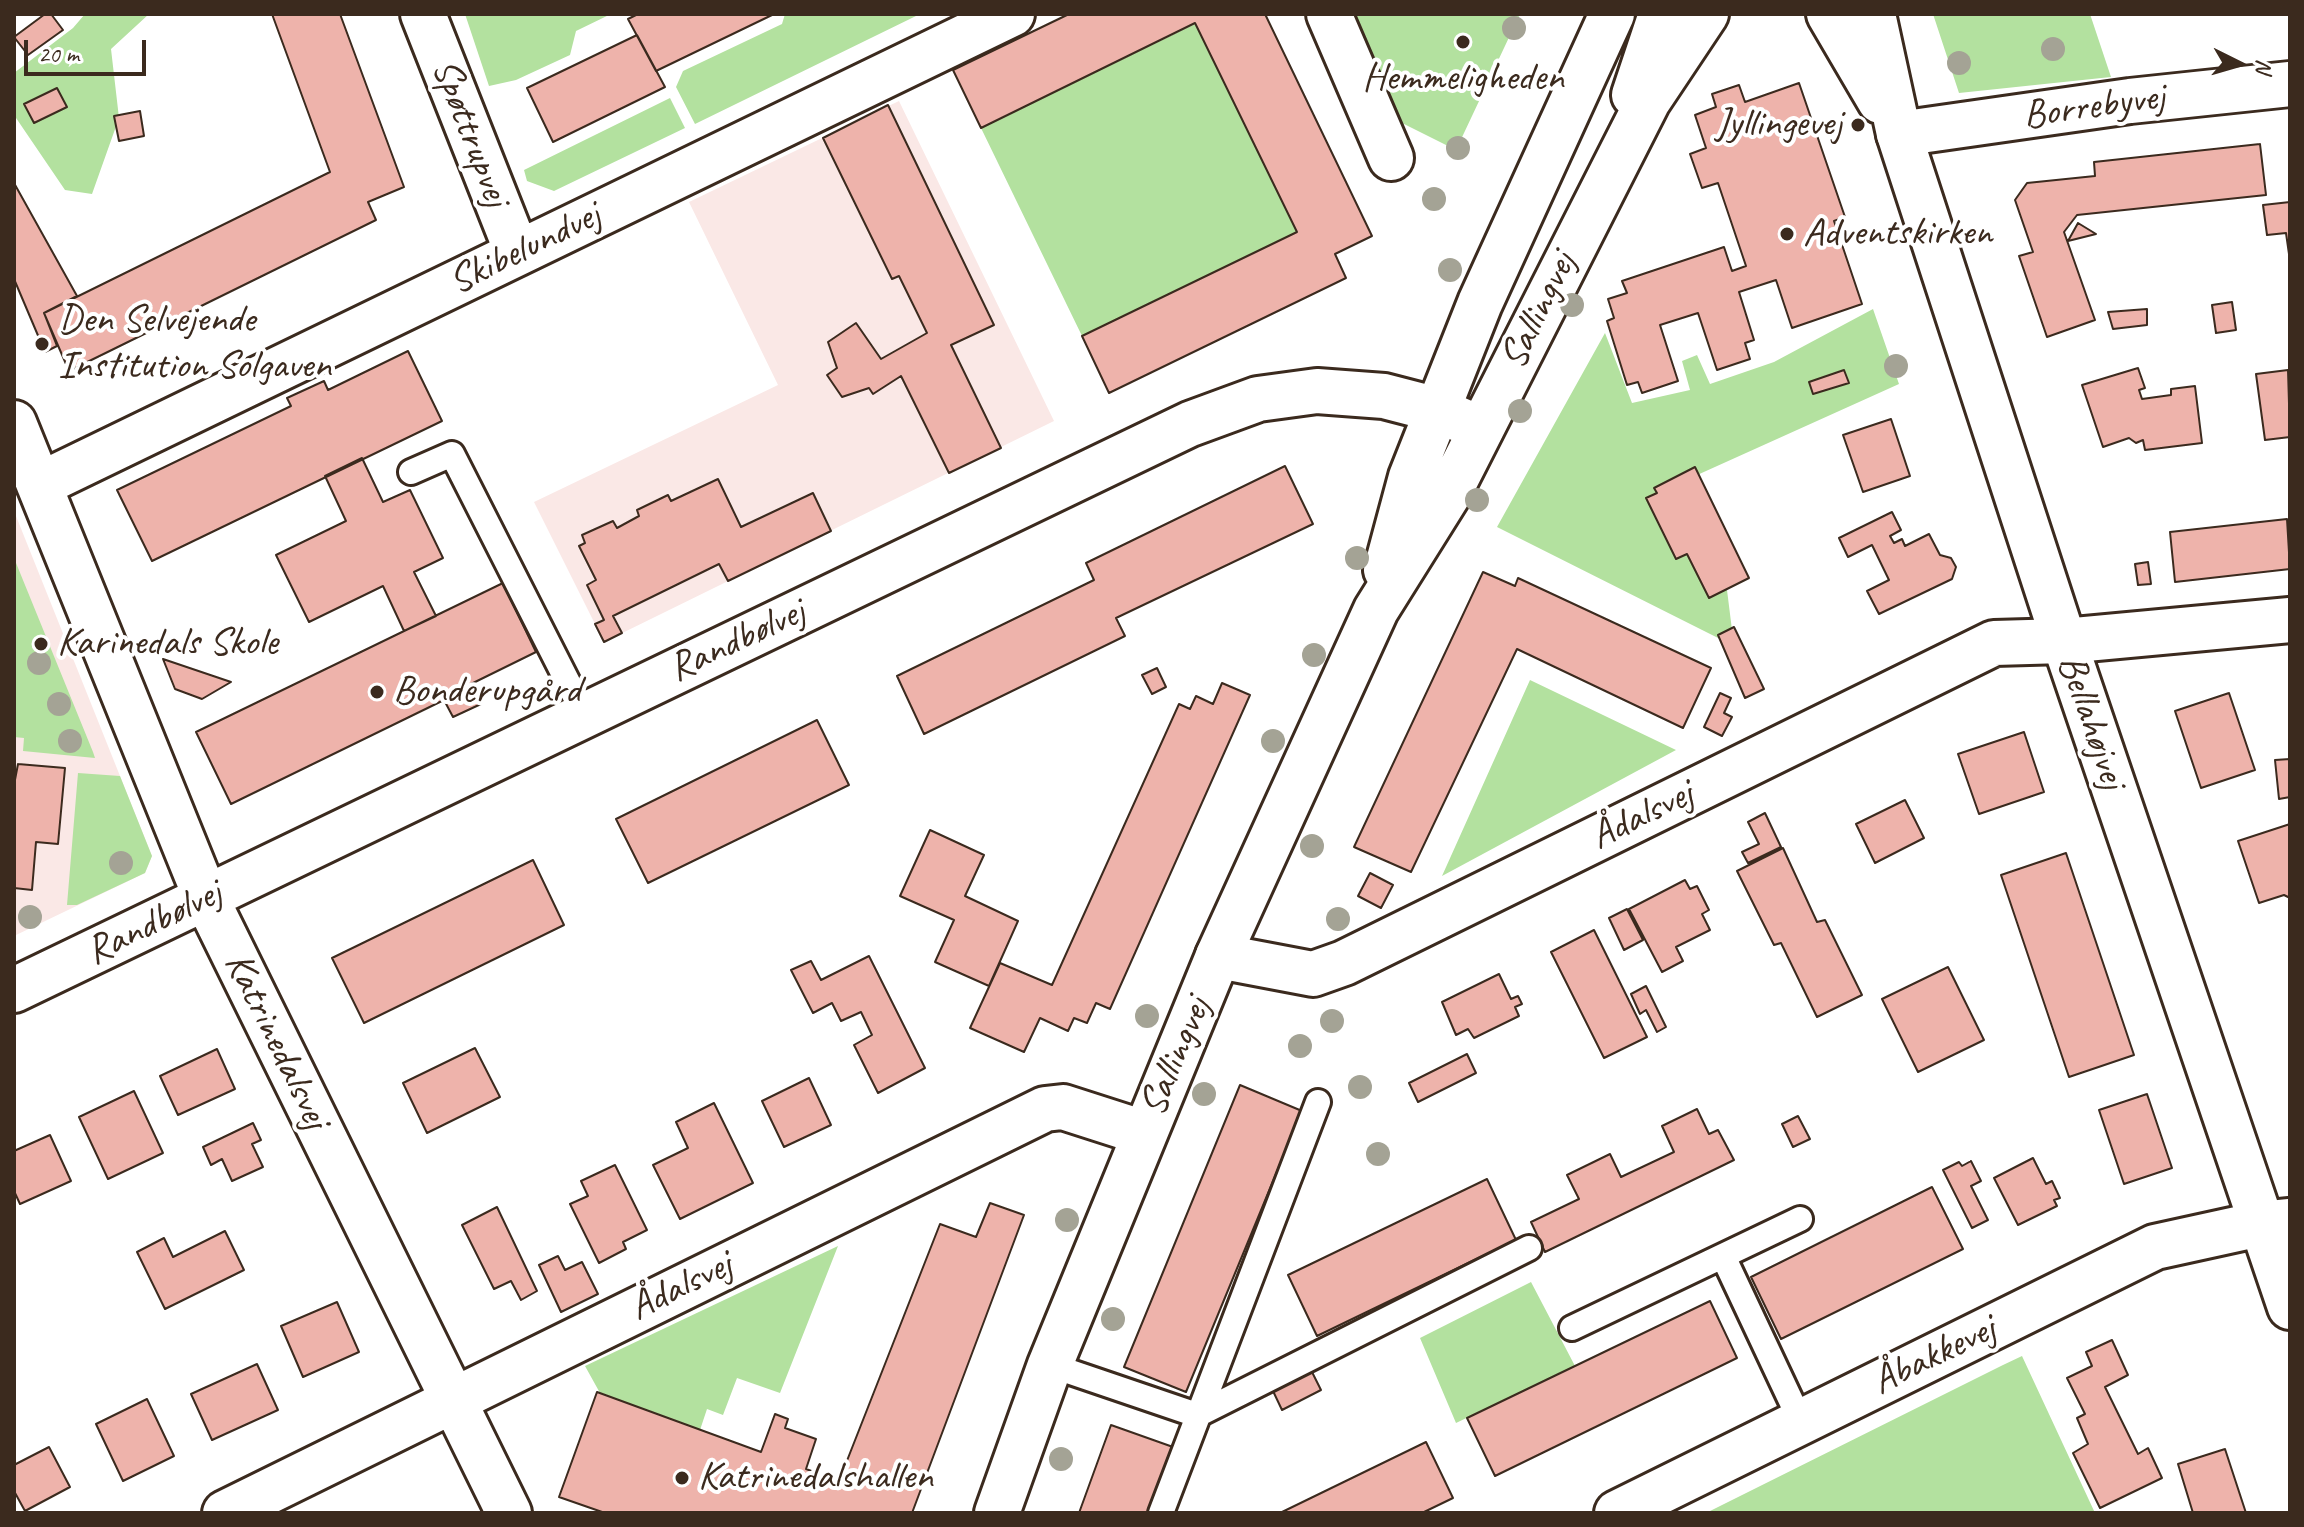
<!DOCTYPE html>
<meta charset="utf-8">
<style>
body{margin:0}
#map{position:relative;width:2304px;height:1527px;overflow:hidden;background:#fff;font-family:Caveat,sans-serif}
canvas{display:block}
.frame{position:absolute;inset:0;border:16px solid #3b2a1e;pointer-events:none}
.north{position:absolute;left:2200px;top:24px;width:80px;height:80px;-webkit-text-stroke:6px #fff;paint-order:stroke;rotate:95deg;font-size:22px;font-weight:700;line-height:32px;text-align:center;color:#3b2a1e}
.north::after{content:'';display:block;margin:auto;width:28px;height:36px;background:#3b2a1e;clip-path:polygon(50% 0,100% 100%,50% 72%,0 100%)}
.scale{position:absolute;left:24px;top:40px;width:122px;height:36px;box-sizing:border-box;border:4px solid #3b2a1e;border-top:0;padding-left:10px;font-size:24px;line-height:28px;white-space:nowrap;color:#3b2a1e;-webkit-text-stroke:6px #fff;paint-order:stroke}
</style>
<div id="map">
<canvas width="2304" height="1527"></canvas>
<div class="frame"></div>
<div class="north">N</div>
<div class="scale">20 m</div>
</div>
<script>
const g = document.querySelector('canvas').getContext('2d');
g.lineJoin = 'round';
function paint(path, color) { g.fillStyle = color; g.fill(path, 'evenodd'); }
const toPath = rows => new Path2D(rows.map(r => 'M' + r).join(''));
function trace(path, color, width, dash) { g.strokeStyle = color; g.lineWidth = width; g.lineCap = dash ? 'butt' : 'round'; g.setLineDash(dash || []); g.stroke(path); }
function drawText(font, color, halo, rows, align = 'center') {
  g.font = font + ' Caveat,sans-serif'; g.lineWidth = 8; g.setLineDash([]); g.textBaseline = 'middle'; g.strokeStyle = halo; g.fillStyle = color; for (const [text, x, y, turn = 0] of rows) {
    g.save(); g.translate(x, y); g.rotate((+turn || 0) * Math.PI / 180); g.textAlign = isNaN(turn) ? turn : align; if (halo) g.strokeText(text, 0, 0); g.fillText(text, 0, 0); g.restore();
  }
}
paint(toPath([
 [899,101,1054,421,604,642,534,502,778,385,689,202],
 [14,511,152,856,145,873,14,936]
]), '#fae8e6');
paint(toPath([
 [85,14,149,14,111,49,119,118,92,194,65,190,14,115,14,73,73,28],
 [465,14,611,14,576,31,570,55,516,80,489,86],
 [785,14,916,16,695,124,676,87,683,71,782,24],
 [1345,14,1520,14,1456,150,1394,119],
 [1933,14,2090,14,2111,77,1959,93],
 [1195,24,1297,232,1082,336,981,128],
 [670,98,685,128,554,191,527,181,524,170],
 [1873,309,1899,384,1675,485,1725,574,1734,646,1497,527,1605,333,1632,403,1690,390,1682,361,1697,355,1710,384,1774,362],
 [14,558,93,752,95,758,23,751,24,738,14,737],
 [1530,680,1676,750,1442,876],
 [78,773,120,776,152,856,145,873,77,905,67,905],
 [838,1246,780,1393,737,1378,723,1415,707,1409,700,1430,600,1393,585,1366],
 [1531,1282,1575,1366,1456,1423,1420,1338],
 [2022,1356,2095,1513,1706,1513,2003,1365]
]), '#b3e19f');
const building = toPath([
 [45,14,51,14,63,30,28,55,14,37,45,14],
 [272,14,340,14,404,187,368,202,376,220,69,371,44,313,330,172,272,14],
 [638,14,771,14,772,15,656,71,628,19,638,14],
 [1069,14,1265,14,1372,236,1335,254,1346,278,1109,393,1082,336,1297,232,1195,23,981,128,953,70,1069,14],
 [637,35,665,87,553,142,527,88,637,35],
 [1799,83,1845,217,1834,221,1862,304,1792,328,1776,280,1739,292,1754,340,1745,343,1750,359,1717,370,1698,313,1660,325,1678,381,1642,393,1638,382,1627,385,1607,321,1614,318,1608,299,1627,293,1622,281,1724,247,1732,271,1746,266,1718,183,1702,188,1690,154,1706,148,1695,115,1716,107,1712,94,1739,85,1745,102,1799,83],
 [57,88,67,107,34,123,24,104,57,88],
 [888,105,994,325,951,345,1001,448,949,473,901,376,873,394,869,388,842,397,827,375,837,368,828,342,856,323,881,359,927,333,899,276,892,279,823,138,888,105],
 [140,111,144,136,119,141,114,116,140,111],
 [2260,144,2266,195,2077,215,2064,232,2095,320,2047,337,2019,256,2033,252,2015,200,2027,183,2095,176,2094,162,2260,144],
 [14,183,77,296,44,313,57,346,45,352,14,279,14,183],
 [2290,202,2290,254,2289,254,2286,233,2267,235,2263,205,2290,202],
 [2078,223,2096,234,2068,241,2078,223],
 [2232,302,2236,330,2216,333,2212,305,2232,302],
 [2147,309,2147,325,2113,329,2108,312,2147,309],
 [408,351,442,421,152,561,117,490,291,406,287,398,324,381,328,390,408,351],
 [2138,368,2145,388,2139,390,2142,399,2171,395,2171,389,2195,386,2202,443,2145,450,2143,440,2136,443,2129,438,2103,447,2082,385,2138,368],
 [1844,370,1849,383,1813,394,1809,382,1844,370],
 [2288,370,2290,437,2265,440,2256,374,2288,370],
 [1891,419,1910,476,1863,492,1843,435,1891,419],
 [362,458,383,502,410,490,443,558,414,572,436,616,404,631,383,586,309,622,276,555,346,521,325,476,362,458],
 [1285,466,1313,524,1116,618,1125,636,924,734,897,676,1094,580,1086,563,1285,466],
 [1695,467,1749,578,1709,598,1687,554,1676,559,1646,498,1657,493,1654,488,1695,467],
 [718,479,741,527,813,493,831,531,728,581,719,564,613,616,622,633,604,642,595,624,604,620,587,585,596,580,579,546,585,543,582,535,613,521,617,528,639,516,637,510,668,495,671,501,718,479],
 [1892,512,1901,530,1890,536,1894,543,1902,539,1905,546,1929,534,1940,555,1951,558,1956,567,1952,579,1879,614,1867,591,1889,580,1872,545,1848,557,1839,538,1892,512],
 [2287,519,2290,569,2175,582,2170,532,2287,519],
 [2148,562,2151,584,2138,585,2135,564,2148,562],
 [1483,572,1515,586,1518,578,1711,668,1683,728,1517,649,1411,872,1354,847,1483,572],
 [503,583,536,652,471,684,481,704,453,717,444,700,231,804,196,732,503,583],
 [1734,627,1764,689,1745,698,1718,635,1734,627],
 [163,659,231,682,202,699,175,689,163,659],
 [1157,668,1166,687,1152,694,1142,675,1157,668],
 [1222,683,1250,695,1110,1009,1096,1003,1087,1023,1074,1018,1068,1031,1040,1018,1024,1052,970,1028,1000,963,1052,985,1179,704,1190,709,1196,696,1213,704,1222,683],
 [1720,693,1731,698,1724,713,1732,717,1722,736,1704,727,1720,693],
 [2229,693,2255,770,2201,788,2175,711,2229,693],
 [817,720,849,785,648,883,616,819,817,720],
 [2024,732,2044,792,1979,814,1958,754,2024,732],
 [2290,759,2290,797,2279,799,2275,760,2290,759],
 [18,764,65,768,58,844,36,842,32,890,14,888,14,785,18,764],
 [1905,800,1924,838,1875,863,1856,824,1905,800],
 [1765,813,1781,847,1748,863,1742,852,1759,844,1748,822,1765,813],
 [2290,824,2290,898,2284,895,2259,903,2238,841,2290,824],
 [930,830,984,855,965,896,1018,921,989,986,935,962,954,920,900,896,930,830],
 [1783,848,1817,922,1825,920,1862,995,1817,1017,1781,943,1774,945,1737,871,1783,848],
 [2066,853,2134,1055,2069,1077,2001,875,2066,853],
 [533,860,564,925,364,1023,332,958,533,860],
 [1370,873,1393,885,1381,908,1358,896,1370,873],
 [1685,880,1690,889,1697,886,1709,910,1702,914,1710,930,1676,947,1683,961,1662,972,1629,909,1685,880],
 [1627,909,1643,940,1624,950,1609,918,1627,909],
 [1594,930,1647,1037,1604,1058,1551,952,1594,930],
 [869,956,925,1068,878,1093,854,1045,872,1035,861,1012,841,1021,832,1003,813,1013,791,970,811,961,821,980,869,956],
 [1948,967,1984,1040,1918,1072,1882,999,1948,967],
 [1499,974,1511,999,1518,996,1522,1004,1515,1007,1519,1016,1474,1038,1468,1029,1456,1035,1442,1002,1499,974],
 [1646,986,1666,1027,1657,1032,1646,1010,1640,1014,1631,994,1646,986],
 [475,1048,500,1097,427,1133,403,1083,475,1048],
 [217,1049,235,1089,178,1115,160,1076,217,1049],
 [1467,1054,1476,1073,1418,1102,1409,1083,1467,1054],
 [809,1078,831,1125,784,1147,762,1101,809,1078],
 [1240,1085,1302,1111,1186,1392,1124,1367,1240,1085],
 [134,1091,163,1153,108,1179,79,1117,134,1091],
 [2147,1094,2172,1168,2124,1184,2099,1110,2147,1094],
 [714,1103,753,1183,680,1219,653,1165,688,1148,676,1122,714,1103],
 [1697,1109,1709,1134,1718,1130,1734,1160,1545,1252,1531,1222,1579,1199,1567,1175,1610,1154,1621,1177,1674,1152,1662,1126,1697,1109],
 [1798,1116,1810,1139,1793,1147,1782,1124,1798,1116],
 [253,1123,261,1140,252,1144,263,1167,232,1181,222,1159,211,1165,203,1147,253,1123],
 [50,1135,71,1181,20,1204,14,1191,14,1151,50,1135],
 [2033,1158,2046,1184,2052,1181,2060,1198,2054,1200,2057,1206,2018,1225,1994,1178,2033,1158],
 [1971,1161,1981,1181,1971,1186,1988,1220,1972,1228,1943,1170,1959,1162,1962,1166,1971,1161],
 [615,1165,647,1230,623,1242,626,1249,599,1263,570,1204,588,1196,581,1181,615,1165],
 [1487,1179,1516,1240,1317,1336,1288,1275,1487,1179],
 [1932,1187,1963,1249,1781,1339,1751,1277,1932,1187],
 [990,1203,1024,1215,912,1513,605,1513,559,1497,597,1392,761,1452,775,1414,788,1419,785,1428,816,1439,806,1469,839,1481,940,1224,976,1237,990,1203],
 [497,1207,537,1291,521,1300,511,1281,494,1289,462,1225,497,1207],
 [225,1231,244,1270,165,1309,137,1252,164,1238,173,1257,225,1231],
 [558,1256,565,1270,582,1262,598,1294,561,1312,539,1265,558,1256],
 [1710,1301,1737,1358,1495,1476,1467,1418,1710,1301],
 [337,1302,359,1352,303,1377,281,1326,337,1302],
 [2112,1340,2128,1375,2105,1387,2138,1454,2148,1448,2162,1478,2100,1508,2073,1453,2088,1444,2077,1418,2085,1414,2067,1378,2092,1366,2086,1352,2112,1340],
 [257,1364,278,1410,212,1440,191,1394,257,1364],
 [1312,1372,1321,1390,1282,1410,1273,1391,1312,1372],
 [147,1399,174,1456,123,1481,96,1424,147,1399],
 [1111,1425,1173,1447,1150,1513,1079,1513,1111,1425],
 [1426,1442,1453,1498,1422,1513,1280,1513,1426,1442],
 [49,1447,70,1487,25,1511,14,1491,14,1465,49,1447],
 [2225,1449,2246,1513,2193,1513,2178,1464,2225,1449]
]);
paint(building, '#eeb3ab');
trace(building, '#3b2a1e', 2);
const lane = toPath([
 [411,472,452,454,584,714],
 [1723,1256,1801,1422],
 [1572,1328,1800,1219],
 [1050,1365,1197,1415,1529,1248],
 [1161,1513,1318,1102]
]);
const street = toPath([
 [423,14,517,252],
 [1329,14,1391,158],
 [1899,134,2130,101,2290,84],
 [14,423,206,898,509,1513],
 [39,485,1012,14],
 [1218,956,1313,974,1344,963,1994,643,2064,641,2290,620],
 [14,990,1190,424,1258,399,1317,391,1384,396,1438,410,1481,429],
 [225,1513,1045,1109,1063,1107,1144,1133],
 [1617,1513,2155,1247,2260,1224,2290,1221]
]);
const secondary = toPath([
 [1829,14,1880,101],
 [1873,14,1899,134,2064,641,2290,1307],
 [1634,95,1661,14],
 [1386,570,1411,477,1480,303,1612,14],
 [997,1513,1050,1365,1218,956,1376,610,1448,495,1648,101,1706,14]
]);
trace(lane, '#3b2a1e', 30);
trace(street, '#3b2a1e', 50);
trace(secondary, '#3b2a1e', 50);
trace(lane, '#fff', 24);
trace(street, '#fff', 44);
trace(secondary, '#fff', 44);
g.fillStyle = '#a4a395';
for (const [x, y] of [
 [1514,28],
 [2053,49],
 [1959,63],
 [1458,148],
 [1434,199],
 [1450,270],
 [1572,305],
 [1896,366],
 [1520,411],
 [1477,500],
 [1357,558],
 [1314,655],
 [39,663],
 [59,704],
 [70,741],
 [1273,741],
 [1312,846],
 [121,863],
 [30,917],
 [1338,919],
 [1147,1016],
 [1332,1021],
 [1300,1046],
 [1360,1087],
 [1204,1094],
 [1378,1154],
 [1067,1220],
 [1113,1319],
 [1061,1459]
]) { g.beginPath(); g.arc(x, y, 12, 0, 2 * Math.PI); g.fill(); }
for (const [x, y, r, color] of [
 [1463,42,8,"#3b2a1e"],
 [1858,125,8,"#3b2a1e"],
 [1787,234,8,"#3b2a1e"],
 [42,344,8,"#3b2a1e"],
 [41,644,8,"#3b2a1e"],
 [377,692,8,"#3b2a1e"],
 [682,1478,8,"#3b2a1e"]
]) { const dot = new Path2D(); dot.arc(x, y, r, 0, 2 * Math.PI); g.fillStyle = color; g.fill(dot); trace(dot, '#fff', 3); }
drawText('40px', '#3b2a1e', '#fff', [
 ["Hemmeligheden",1463,79,"center"],
 ["Jyllingevej",1842,125,"right"],
 ["Adventskirken",1803,234],
 ["Den Selvejende",58,321],
 ["Institution Solgaven",58,367],
 ["Karinedals Skole",57,644],
 ["Bonderupgård",393,692],
 ["Katrinedalshallen",698,1478]
], 'left');
drawText('40px', '#3b2a1e', '#fff', [
 ["Borrebyvej",2094,107,-8],
 ["Spøttrupvej",470,133,69],
 ["Skibelundvej",525,249,-26],
 ["Sallingvej",1539,311,-64],
 ["Randbølvej",737,641,-25],
 ["Bellahøjvej",2091,722,71],
 ["Ådalsvej",1642,816,-26],
 ["Randbølvej",154,923,-26],
 ["Katrinedalsvej",276,1041,64],
 ["Sallingvej",1176,1057,-67],
 ["Ådalsvej",681,1287,-26],
 ["Åbakkevej",1934,1356,-26]
]);
</script>
